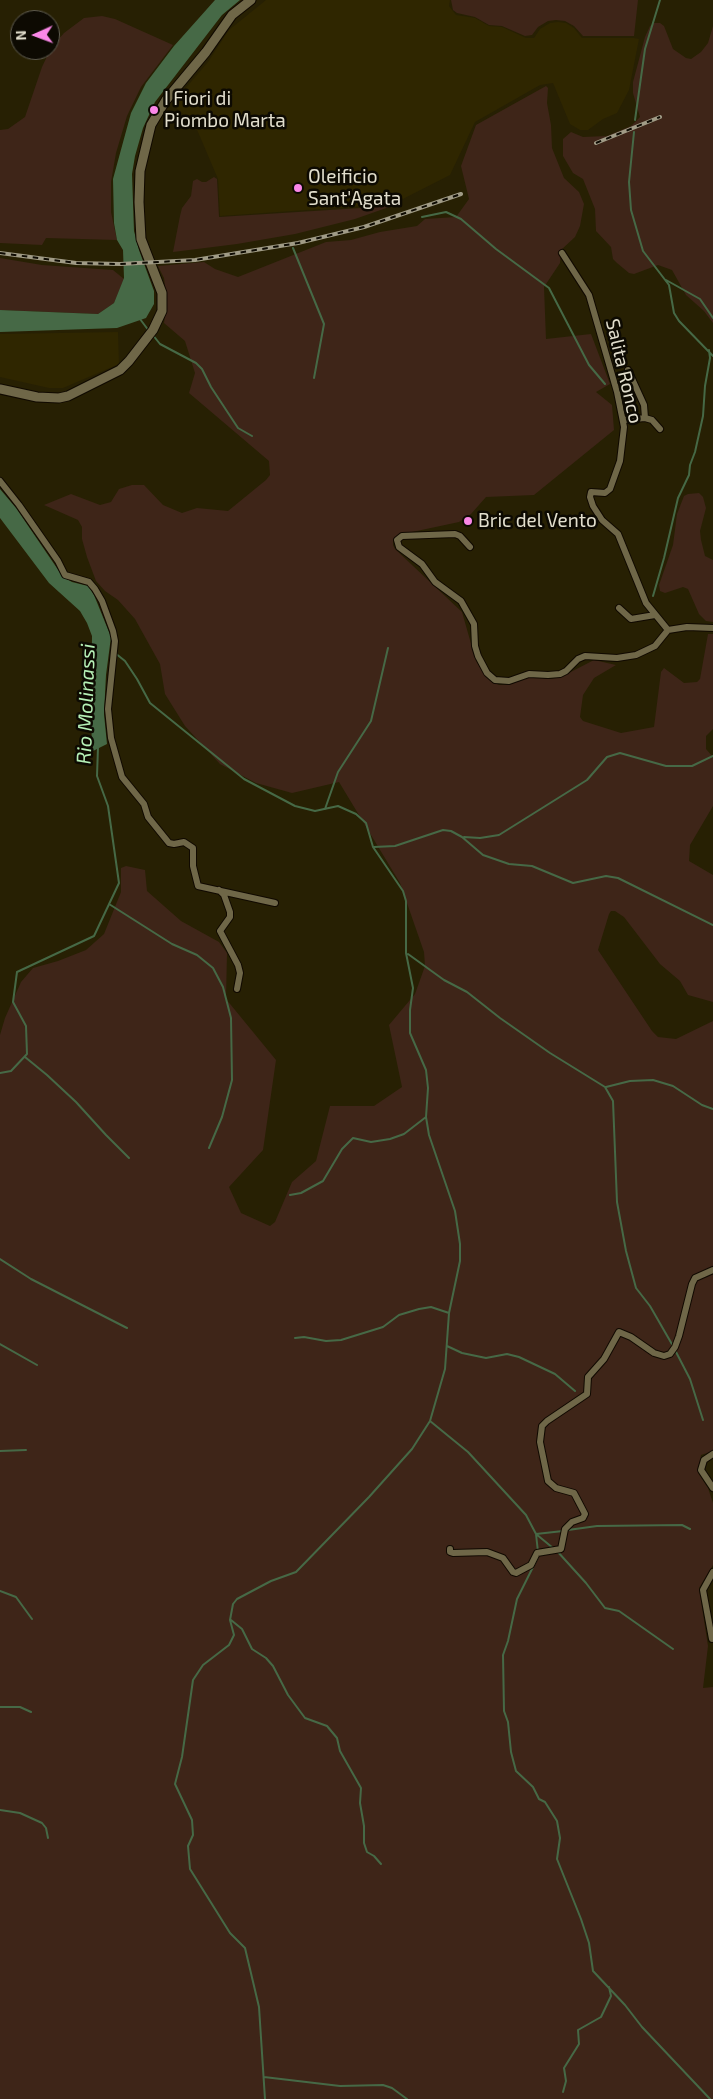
<!DOCTYPE html>
<style>
body{margin:0}
#map{position:relative;width:713px;height:2099px;overflow:hidden;background:#272003;font-family:"Exo 2",sans-serif}
canvas{display:block}
.north{position:absolute;left:10px;top:10px;width:50px;height:50px;box-sizing:border-box;background:#0d0a02;border:1px solid #625f53;border-radius:50%;rotate:268deg;font-size:14px;font-weight:700;line-height:20px;text-align:center;color:#e2decd}
.north::after{content:'';display:block;margin:auto;width:18px;height:22px;background:#fa87e7;clip-path:polygon(50% 0,100% 100%,50% 72%,0 100%)}
</style>
<div id="map">
<canvas width="713" height="2099"></canvas>
<div class="north">N</div>
</div>
<script>
const g = document.querySelector('canvas').getContext('2d');
g.lineJoin = 'round';
function paint(path, color) { g.fillStyle = color; g.fill(path, 'evenodd'); }
const toPath = rows => new Path2D(rows.map(r => 'M' + r).join(''));
function trace(path, color, width, dash) { g.strokeStyle = color; g.lineWidth = width; g.lineCap = dash ? 'butt' : 'round'; g.setLineDash(dash || []); g.stroke(path); }
function drawText(font, color, halo, rows, align = 'center') {
  g.font = font + ' "Exo 2",sans-serif'; g.lineWidth = 5; g.setLineDash([]); g.textBaseline = 'middle'; g.strokeStyle = halo; g.fillStyle = color; for (const [text, x, y, turn = 0] of rows) {
    g.save(); g.translate(x, y); g.rotate((+turn || 0) * Math.PI / 180); g.textAlign = isNaN(turn) ? turn : align; if (halo) g.strokeText(text, 0, 0); g.fillText(text, 0, 0); g.restore();
  }
}
paint(toPath([
 [266,0,450,0,449,6,456,15,475,18,489,26,502,27,526,38,534,38,540,29,550,23,558,22,566,23,574,28,582,38,634,38,639,39,629,90,617,113,603,119,588,130,580,130,570,124,553,83,540,85,475,122,450,175,393,204,220,216,218,179,195,125,172,104,208,62,229,30],
 [118,332,119,364,63,388,49,388,0,377,0,334]
]), '#2f2600');
paint(toPath([
 [451,0,638,0,634,36,583,36,574,26,565,21,556,20,548,21,538,27,532,35,525,36,502,26,489,25,475,17,457,13,453,10],
 [102,16,115,19,173,45,141,87,127,116,116,153,111,182,111,212,117,240,46,238,42,245,0,243,0,130,8,129,25,117,42,67,51,48,64,33,84,18],
 [654,23,660,23,664,26,673,49,686,58,691,59,701,52,708,43,713,26,713,323,704,311,686,295,672,270,658,265,634,274,629,273,617,263,613,259,611,247,596,231,595,209,583,179,573,173,563,156,563,139,571,132,583,137,607,136,631,126,640,117,633,93,633,82,645,37,650,26],
 [546,86,548,88,547,103,551,125,552,148,564,178,579,192,584,204,580,226,575,237,561,250,560,263,544,287,546,339,591,334,610,384,596,392,612,405,614,430,534,495,486,497,471,514,459,522,398,535,393,541,393,545,395,549,462,612,476,661,485,675,491,681,499,685,511,684,531,676,549,679,561,677,594,660,616,665,594,678,583,695,580,717,583,721,621,733,654,727,661,672,664,668,684,683,697,682,700,679,708,634,713,634,713,729,706,736,706,749,713,757,713,806,690,845,689,861,713,875,713,1002,688,995,680,981,660,964,624,917,615,911,611,911,609,914,598,950,652,1031,658,1037,676,1039,713,1021,713,1451,701,1455,698,1473,708,1488,713,1503,713,1565,699,1588,708,1646,703,1688,713,1687,713,2099,0,2099,0,1035,5,1018,21,982,33,968,58,961,86,950,104,934,121,892,121,868,126,866,145,870,147,891,181,921,219,942,227,953,226,999,276,1060,263,1150,229,1187,241,1213,270,1226,275,1222,292,1182,316,1161,330,1106,374,1106,402,1087,389,1025,415,994,425,966,424,952,400,883,339,782,292,793,256,783,220,764,185,726,165,694,160,664,135,619,118,600,105,591,96,581,87,557,82,539,82,527,78,520,44,505,71,494,100,505,111,502,119,489,132,485,144,485,163,505,182,513,197,508,228,511,266,480,270,475,269,461,189,393,195,373,185,341,164,323,167,303,164,278,158,266,204,262,215,269,238,277,326,242,351,240,380,232,417,226,425,219,456,217,469,199,461,166,476,125],
 [214,177,217,179,219,217,392,206,355,219,295,234,237,244,173,252,180,216,182,208,191,196,193,181,197,179,202,182,206,182],
 [0,258,42,265,113,270,124,279,114,303,98,314,0,310],
 [699,493,703,497,706,508,700,531,701,540,705,556,713,560,713,622,706,621,699,614,688,589,683,587,665,593,660,591,659,585,673,545,677,514,684,496,688,494]
]), '#3e2518');
paint(toPath([
 [215,0,240,0,222,15,155,102,143,128,135,156,132,174,134,231,139,250,154,291,154,304,146,318,117,328,0,332,0,310,98,314,114,303,124,278,123,250,117,240,114,223,113,179,131,113,146,83,174,46],
 [0,489,16,508,63,577,72,582,88,586,94,595,111,637,106,675,104,714,107,744,93,751,91,728,92,636,87,623,80,611,49,583,0,518]
]), '#466946');
trace(toPath([
 [635,120,645,49,660,0],
 [634,132,629,182,631,210,643,251,669,285,674,313,679,321,713,356],
 [422,217,446,212,461,219,496,249,549,288,589,365,605,384],
 [293,248,324,324,314,378],
 [666,280,700,299,713,318],
 [140,319,149,331],
 [152,334,160,344,196,363,202,369,211,387,238,428,252,436],
 [653,596,664,558,678,498,689,475,690,465,695,452,703,416,705,386,710,358,709,350],
 [115,653,125,661,137,679,150,703,244,779,295,806,315,811,338,806,356,814,366,823,373,847,403,891,406,901,406,953,413,988,410,1010,410,1033,426,1070,428,1088,426,1117,429,1135,455,1211,460,1244,460,1261,449,1313,445,1369,430,1421,412,1449,369,1497,296,1572,271,1581,237,1599,233,1604,230,1620,234,1635,229,1645,203,1665,193,1680,182,1757,175,1784,192,1820,193,1835,188,1846,190,1869,230,1933,245,1948,259,2007,265,2099],
 [325,809,338,772,371,721,388,648],
 [464,837,480,838,499,835,587,780,607,757,620,753,666,766,692,766,713,756],
 [374,847,395,846,443,830,451,831,462,837,483,855,509,864,532,866,573,883,606,876,618,878,713,925],
 [109,904,172,944,197,955,213,968,223,987,231,1018,232,1080,222,1117,209,1148],
 [408,954,444,980,467,992,500,1018,550,1053,605,1087,613,1101,617,1202,626,1251,636,1288,650,1306,673,1346],
 [25,1057,47,1075,76,1102,106,1135,129,1158],
 [0,1073,11,1071,27,1054,26,1026,13,1002,17,972,94,936,119,883,108,806,97,776,98,747],
 [606,1087,630,1081,653,1080,673,1086,702,1105,713,1109],
 [290,1195,301,1193,323,1181,342,1149,353,1138,371,1142,390,1139,404,1134,426,1117],
 [0,1259,31,1279,127,1328],
 [295,1338,304,1337,326,1341,341,1340,383,1327,399,1315,419,1309,431,1307,449,1313],
 [0,1344,37,1365],
 [447,1346,462,1353,486,1358,507,1354,519,1357,555,1374,575,1391],
 [675,1350,690,1379,703,1420],
 [430,1421,468,1452,526,1515,536,1534,538,1552],
 [0,1451,26,1450],
 [568,1530,597,1526,682,1525,690,1529],
 [536,1534,553,1548],
 [536,1534,563,1531],
 [557,1551,586,1583,605,1608,619,1611,673,1649],
 [538,1557,517,1599,508,1641,503,1655,504,1711,508,1722,511,1752,516,1771,533,1787,539,1799,545,1802,557,1821,560,1838,557,1859,581,1919,589,1943,593,1971,625,2005,642,2027,710,2099],
 [0,1591,16,1597,32,1619],
 [231,1620,242,1629,252,1649,266,1658,273,1666,288,1695,305,1718,327,1726,337,1738,340,1751,361,1788,360,1803,364,1826,364,1843,367,1852,374,1856,381,1864],
 [0,1707,20,1707,31,1712],
 [0,1810,20,1813,42,1823,46,1828,48,1838],
 [264,2077,340,2086,383,2085,392,2088,407,2099],
 [563,2092,566,2081,564,2068,579,2044,578,2030,601,2017,611,1996,609,1987]
]), '#466946', 2);
const minor = toPath([
 [562,253,589,295,617,392,624,427,620,461,610,489,605,493,591,492,590,497,593,506,602,520,618,534,646,603,668,630,687,627,713,628],
 [628,370,644,405,645,418],
 [623,420,645,418,652,420,660,429],
 [0,481,19,505,58,561,65,575,89,582,95,589,102,601,113,631,115,641,108,709,111,738,122,777,144,804,148,817,169,843,174,844,184,842,193,848,193,866,198,886,275,903],
 [470,547,460,536,455,534,402,536,397,540,399,547,422,564,435,582,461,601,474,624,475,646,478,656,487,673,495,680,509,681,529,674,548,675,560,674,566,671,578,659,585,656,617,658,636,655,655,646,668,630],
 [619,608,631,619,655,615],
 [219,890,224,895,230,912,230,917,220,931,238,965,240,973,237,989],
 [713,1454,704,1460,701,1470,713,1488],
 [450,1549,450,1552,453,1553,487,1552,503,1558,513,1572,516,1573,531,1565,537,1553,561,1549,565,1529,572,1522,583,1518,585,1514,574,1493,556,1488,548,1481,540,1442,542,1426,547,1421,587,1394,588,1377,604,1359,619,1332,631,1337,654,1353,664,1356,670,1354,675,1347,679,1336,692,1284,695,1278,713,1270],
 [712,1639,703,1590,713,1572]
]);
const secondary = toPath([
 [0,389,37,397,59,398,68,396,120,370,129,361,153,330,162,311,162,293,141,239,139,202,140,171,151,125,166,100,206,52,232,15,251,0]
]);
trace(minor, '#100900', 8);
trace(secondary, '#100900', 11);
trace(minor, '#6f6748', 6);
trace(secondary, '#6f6748', 9);
const rail = toPath([
 [596,143,660,117],
 [0,253,76,263,120,264,195,260,298,243,364,227,461,194]
]);
trace(rail, '#a09b86', 4);
trace(rail, '#0d0a02', 2, [5.5]);
for (const [x, y, r, color] of [
 [154,110,5,"#fa87e7"],
 [298,188,5,"#fa87e7"],
 [468,521,5,"#fa87e7"]
]) { const dot = new Path2D(); dot.arc(x, y, r, 0, 2 * Math.PI); g.fillStyle = color; g.fill(dot); trace(dot, '#0d0a02', 2); }
drawText('19px', '#e2decd', '#0d0a02', [
 ["I Fiori di",164,99],
 ["Piombo Marta",164,121],
 ["Oleificio",308,177],
 ["Sant'Agata",308,199],
 ["Bric del Vento",478,521]
], 'left');
drawText('19px', '#e2decd', '#0d0a02', [
 ["Salita Ronco",624,371,77]
]);
drawText('italic 20px', '#b6f0b6', '#0d0a02', [
 ["Rio Molinassi",86,704,-88]
]);
</script>
